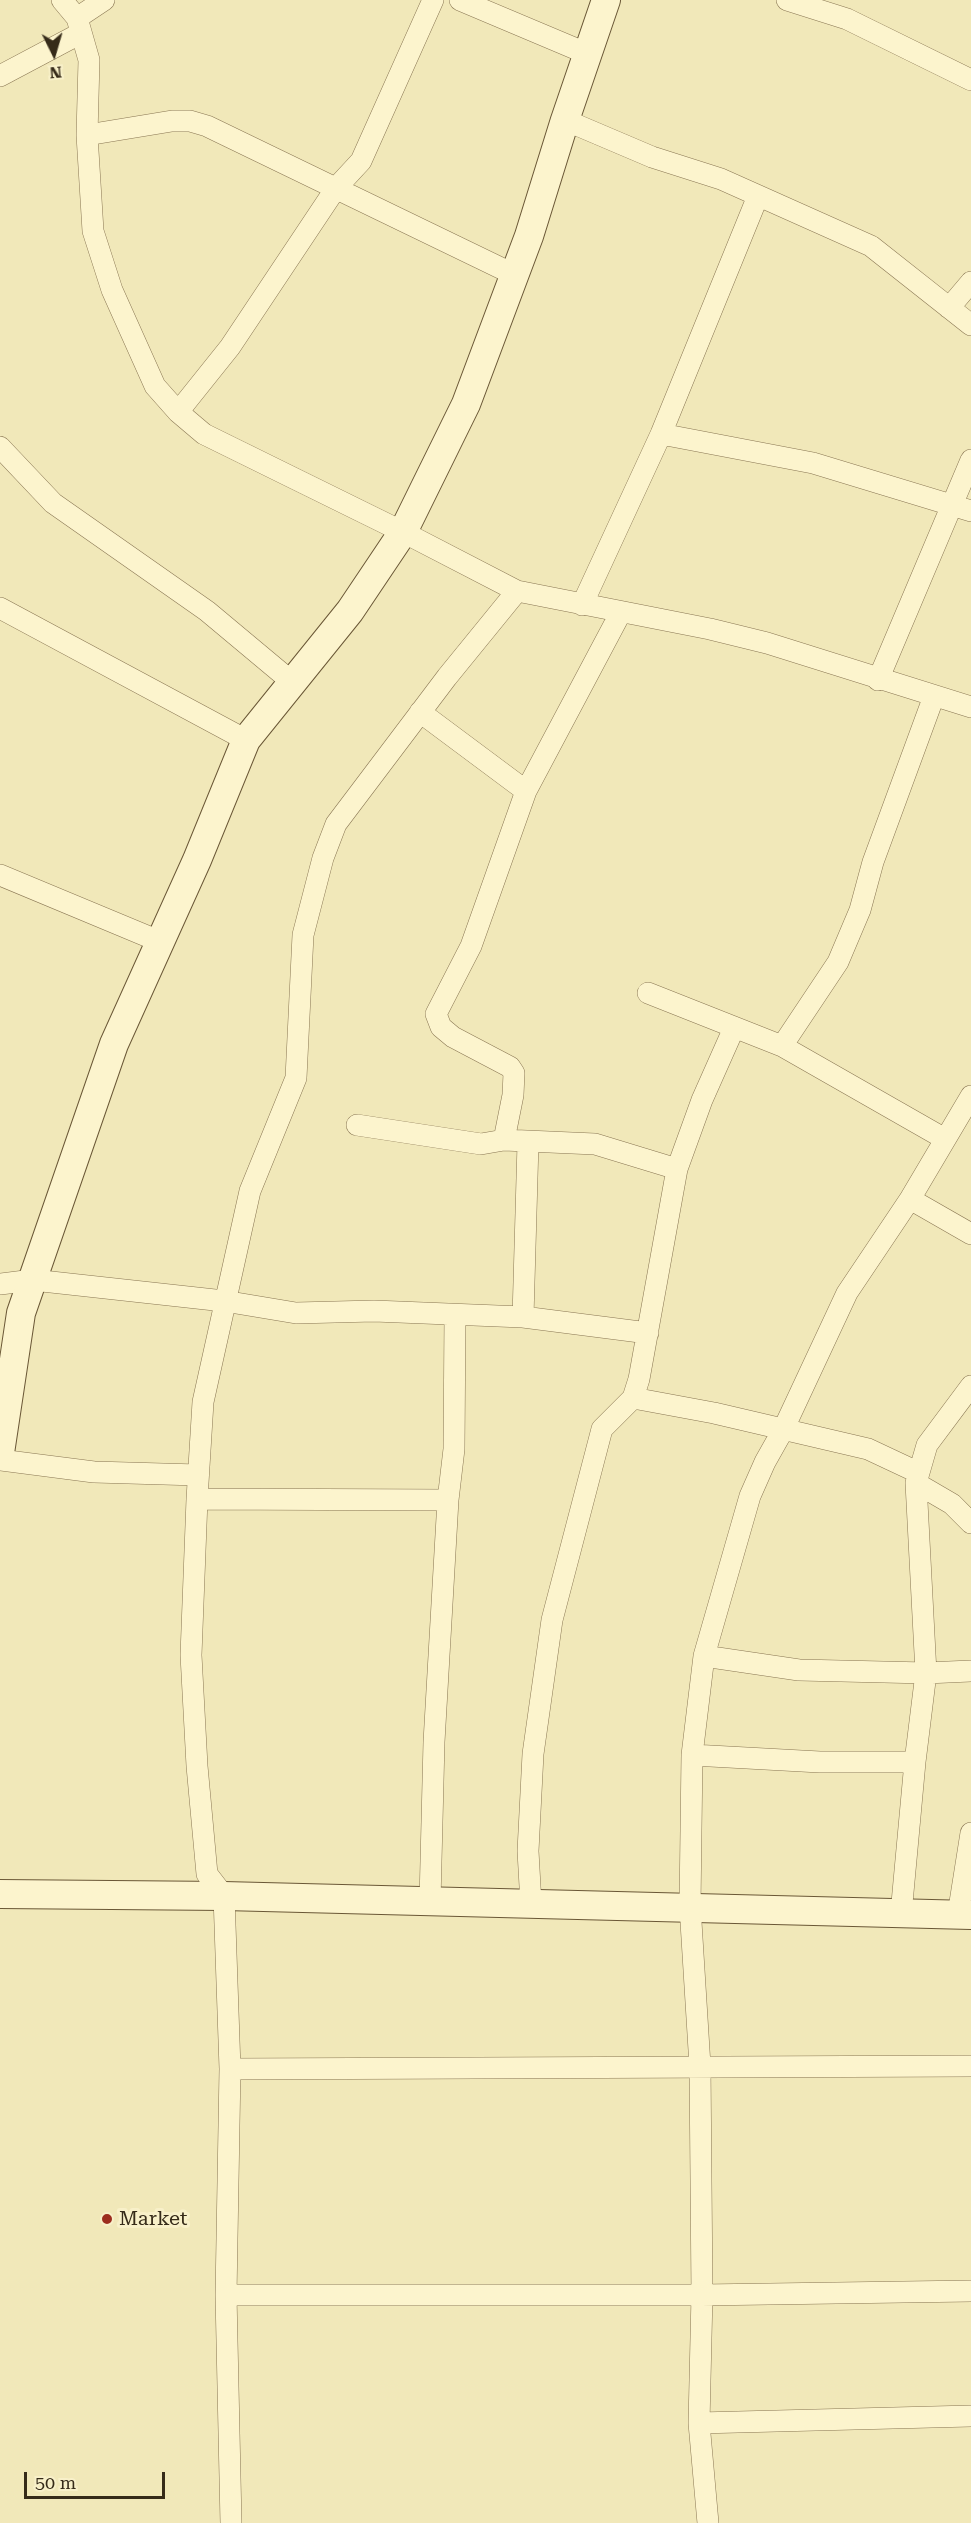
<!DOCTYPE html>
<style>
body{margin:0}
#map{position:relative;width:971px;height:2523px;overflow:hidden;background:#f1e8b9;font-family:"Roboto Serif",serif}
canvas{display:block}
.north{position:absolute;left:24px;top:24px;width:60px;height:60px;-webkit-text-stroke:4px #f8f0c9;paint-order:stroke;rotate:175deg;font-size:16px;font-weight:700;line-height:24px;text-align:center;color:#362b19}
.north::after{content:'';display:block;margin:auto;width:21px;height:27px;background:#362b19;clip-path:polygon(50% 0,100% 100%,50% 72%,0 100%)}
.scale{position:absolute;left:24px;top:2472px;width:141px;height:27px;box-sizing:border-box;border:3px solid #362b19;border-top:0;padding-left:8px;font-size:18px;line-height:21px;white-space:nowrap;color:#362b19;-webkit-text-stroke:4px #f8f0c9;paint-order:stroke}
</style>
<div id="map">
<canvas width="971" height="2523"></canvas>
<div class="north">N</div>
<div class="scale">50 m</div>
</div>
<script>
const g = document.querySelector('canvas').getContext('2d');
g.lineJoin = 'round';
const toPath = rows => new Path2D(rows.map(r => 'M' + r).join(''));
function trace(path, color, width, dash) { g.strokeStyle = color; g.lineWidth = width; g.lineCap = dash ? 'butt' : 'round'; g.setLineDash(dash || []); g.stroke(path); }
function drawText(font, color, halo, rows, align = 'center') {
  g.font = font + ' "Roboto Serif",serif'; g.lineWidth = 6; g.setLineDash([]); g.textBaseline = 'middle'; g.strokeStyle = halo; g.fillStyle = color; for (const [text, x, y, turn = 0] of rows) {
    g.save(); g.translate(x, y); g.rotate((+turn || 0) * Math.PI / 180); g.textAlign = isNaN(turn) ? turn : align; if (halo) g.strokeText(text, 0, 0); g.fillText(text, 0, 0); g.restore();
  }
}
const street = toPath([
 [62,0,77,18,89,60,87,135,93,231,112,290,155,386,178,412,204,434,403,532,517,591,710,629,767,643,971,707],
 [460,0,588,54],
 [787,0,847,19,971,80],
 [77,18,104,0],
 [0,76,81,33],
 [565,120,652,157,721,179,871,246,971,325],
 [87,135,172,121,190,121,207,126,515,275],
 [949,308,971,282],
 [178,412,230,347,336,188,361,161,433,0],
 [661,434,813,463,971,511],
 [0,447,53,503,207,611,292,682],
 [582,605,661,434,758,196],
 [0,608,246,740],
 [878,680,971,460],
 [420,712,526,791],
 [0,875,161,942],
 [648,993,782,1046,945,1139],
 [782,1046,838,962,860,910,873,862,934,696],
 [357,1125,481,1144,504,1140,595,1144,677,1169],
 [504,1140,513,1095,514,1073,510,1067,453,1037,441,1027,436,1014,471,946,526,791,621,612],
 [910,1199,971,1234],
 [0,1284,33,1280,224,1301,296,1313,374,1311,523,1317,648,1333],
 [523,1317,528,1143],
 [633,1398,714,1413,868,1449,917,1472],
 [0,1460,94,1472,198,1475],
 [916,1483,952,1504,971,1523],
 [197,1499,448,1500],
 [704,1656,799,1670,926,1673,971,1671],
 [692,1755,820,1762,915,1762],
 [430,1901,434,1742,448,1500,454,1449,455,1316],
 [531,1904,528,1851,533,1754,552,1620,602,1429,633,1398,639,1379,677,1169,702,1100,734,1028],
 [901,1914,915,1762,926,1673,916,1483,927,1445,971,1386],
 [958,1915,971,1833],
 [230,2069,971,2066],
 [226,2295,702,2295,971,2291],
 [699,2423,971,2416],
 [231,2523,226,2295,230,2069,224,1896,207,1874,197,1766,191,1655,197,1499,203,1402,250,1191,296,1078,303,935,323,858,336,824,447,677,517,591],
 [708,2523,699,2423,702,2295,700,2066,690,1906,692,1755,704,1656,750,1496,765,1462,783,1430,847,1293,910,1199,971,1096]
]);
const secondary = toPath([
 [0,1453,21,1313,114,1044,197,860,246,740,350,611,403,532,466,404,529,236,565,120,606,0],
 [0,1894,224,1896,971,1915]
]);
trace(street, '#897653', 22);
trace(secondary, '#6a5736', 30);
trace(street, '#fcf4cd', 21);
trace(secondary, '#fcf4cd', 28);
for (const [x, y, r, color] of [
 [107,2219,6,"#9c2d1e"]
]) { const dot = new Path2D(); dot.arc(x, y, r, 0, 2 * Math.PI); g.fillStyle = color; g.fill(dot); trace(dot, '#f8f0c9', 2); }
drawText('20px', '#362b19', '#f8f0c9', [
 ["Market",119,2219]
], 'left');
</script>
